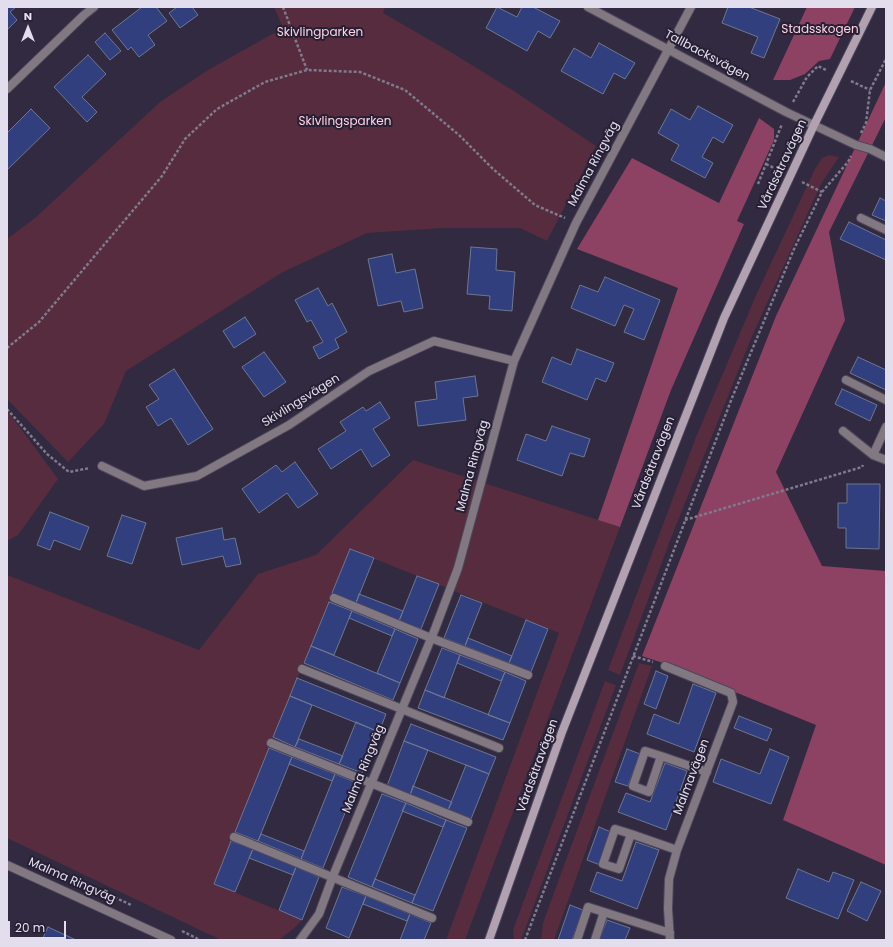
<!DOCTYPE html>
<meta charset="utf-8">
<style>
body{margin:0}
#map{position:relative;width:893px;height:947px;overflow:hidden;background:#312a40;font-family:Poppins,sans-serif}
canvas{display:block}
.frame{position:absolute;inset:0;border:8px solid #e2deed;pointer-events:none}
.north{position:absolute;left:8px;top:8px;width:40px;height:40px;-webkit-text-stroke:3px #272035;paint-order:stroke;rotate:0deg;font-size:11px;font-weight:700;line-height:16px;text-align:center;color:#e2deed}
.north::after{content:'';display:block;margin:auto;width:14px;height:18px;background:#e2deed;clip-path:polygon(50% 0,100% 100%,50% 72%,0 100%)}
.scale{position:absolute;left:8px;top:921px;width:58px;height:18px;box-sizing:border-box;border:2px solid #e2deed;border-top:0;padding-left:5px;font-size:12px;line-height:14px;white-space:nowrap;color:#e2deed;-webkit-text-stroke:3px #272035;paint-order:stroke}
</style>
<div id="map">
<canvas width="893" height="947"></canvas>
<div class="frame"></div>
<div class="north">N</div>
<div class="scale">20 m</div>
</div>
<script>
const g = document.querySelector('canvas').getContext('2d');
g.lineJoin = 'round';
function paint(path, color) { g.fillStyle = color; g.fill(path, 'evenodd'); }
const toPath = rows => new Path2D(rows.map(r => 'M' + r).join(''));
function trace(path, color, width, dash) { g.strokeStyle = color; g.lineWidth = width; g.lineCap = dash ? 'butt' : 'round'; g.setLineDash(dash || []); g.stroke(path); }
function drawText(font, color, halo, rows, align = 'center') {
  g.font = font + ' Poppins,sans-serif'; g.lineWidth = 4; g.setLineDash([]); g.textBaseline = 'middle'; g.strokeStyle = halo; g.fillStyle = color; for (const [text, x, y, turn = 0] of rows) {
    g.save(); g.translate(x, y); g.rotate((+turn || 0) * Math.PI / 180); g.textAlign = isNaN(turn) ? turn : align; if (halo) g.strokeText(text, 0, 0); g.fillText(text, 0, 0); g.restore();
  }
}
paint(toPath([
 [274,7,385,7,383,13,454,54,514,91,596,146,547,241,520,228,442,228,367,233,283,272,126,371,104,424,68,462,7,399,7,239,35,218,160,102,208,70,283,28],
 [829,155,839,157,821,184,753,334,671,538,620,675,608,670,696,437,757,293,815,169,822,158],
 [7,410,58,479,18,535,7,541],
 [413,460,620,527,465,940,446,940,559,633,350,549,214,884,302,920,293,929,279,940,221,940,7,838,7,575,199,650,258,574,316,555],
 [639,663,652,666,554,940,541,940,543,923,559,879],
 [605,681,616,685,521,940,514,940,513,930]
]), '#572c3e');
paint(toPath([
 [807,7,855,7,830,59,819,61,805,74,790,80,773,80],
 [886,82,886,117,829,232,845,320,776,472,822,566,886,571,886,865,783,820,816,725,666,664,642,656,776,316],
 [759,118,774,129,774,140,737,221,744,224,671,390,620,527,598,520,678,288,577,249,632,158,719,203]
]), '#8d4263');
const building = toPath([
 [7,7,16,7,10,12,17,20,7,30,7,7],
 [142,7,156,7,167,21,148,35,155,45,139,57,131,47,128,50,112,30,142,7],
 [177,7,192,7,198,15,180,28,169,13,177,7],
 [497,7,517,17,522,7,533,7,560,21,550,38,538,31,527,51,486,28,497,7],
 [728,7,749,7,780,19,764,58,751,53,758,37,722,23,728,7],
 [105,33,121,51,110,60,95,42,105,33],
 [599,43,635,63,625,79,614,73,603,94,561,71,574,48,591,58,599,43],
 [88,55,106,74,82,97,97,112,87,122,54,87,88,55],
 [698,106,733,125,723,143,713,137,702,157,713,163,705,178,671,160,679,145,658,133,671,109,690,120,698,106],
 [31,109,50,128,7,170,7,133,31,109],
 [880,198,886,201,886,221,872,215,880,198],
 [849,222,886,240,886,260,840,239,849,222],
 [471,247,497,249,496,270,515,272,512,311,489,309,490,296,467,294,471,247],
 [392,254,396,273,415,269,423,308,404,312,401,301,378,306,368,259,392,254],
 [605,277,660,300,644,340,624,332,634,309,624,305,615,326,571,308,580,285,598,292,605,277],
 [318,288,328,306,332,303,347,332,335,339,339,348,319,359,313,347,323,342,311,320,307,322,295,300,318,288],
 [245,317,256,334,234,348,223,331,245,317],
 [577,349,614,363,606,382,596,378,587,400,542,382,552,357,571,365,577,349],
 [264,352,286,382,264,397,242,367,264,352],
 [858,357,886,370,886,390,850,373,858,357],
 [174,369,213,429,188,445,171,418,158,426,146,407,159,399,149,385,174,369],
 [475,376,478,396,463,398,466,420,418,426,415,402,437,399,435,382,475,376],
 [842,389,877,405,870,421,835,404,842,389],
 [380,402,390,418,373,429,390,455,372,467,361,449,331,469,318,449,346,431,340,422,363,407,366,411,380,402],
 [552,426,590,439,584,457,570,453,562,476,517,460,526,434,546,441,552,426],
 [295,462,318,494,298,508,287,493,259,513,242,489,276,465,282,472,295,462],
 [847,484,880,484,879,549,846,548,846,528,838,528,838,503,847,503,847,484],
 [50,512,89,527,80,550,54,540,50,550,37,545,50,512],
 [122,515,146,523,132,564,107,556,122,515],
 [222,528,224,540,235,538,241,564,226,567,223,556,182,565,176,538,222,528],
 [350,549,374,558,356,603,332,593,350,549],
 [417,576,439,584,421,629,399,621,417,576],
 [359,594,403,611,399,621,356,603,359,594],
 [461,595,482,603,465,646,444,638,461,595],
 [329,602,352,611,334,655,311,646,329,602],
 [352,611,395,629,392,636,349,618,352,611],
 [526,620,548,629,531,672,509,663,526,620],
 [395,629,418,639,400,683,377,673,395,629],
 [468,638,512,656,509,663,465,646,468,638],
 [311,646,400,683,393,700,304,663,311,646],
 [442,648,460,655,444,698,425,690,442,648],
 [460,655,505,672,501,681,457,663,460,655],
 [656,671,668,676,656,709,644,704,656,671],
 [505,672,526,681,510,723,488,715,505,672],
 [297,678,386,714,379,732,290,696,297,678],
 [693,684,716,693,694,752,647,734,654,714,679,724,693,684],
 [425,690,510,723,503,740,418,708,425,690],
 [290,696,312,705,295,747,273,737,290,696],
 [739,716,772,729,767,741,734,728,739,716],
 [356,722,379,732,362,773,339,764,356,722],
 [411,724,496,757,489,774,404,741,411,724],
 [299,739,343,756,339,764,295,747,299,739],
 [404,741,428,750,410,795,387,786,404,741],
 [269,748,292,757,258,841,235,832,269,748],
 [627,749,640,754,628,786,615,782,627,749],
 [770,749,789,757,771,804,713,782,721,759,760,774,770,749],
 [292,757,335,774,332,781,289,764,292,757],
 [665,763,687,771,666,830,618,812,626,793,650,802,665,763],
 [466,765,489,774,471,819,448,810,466,765],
 [335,774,357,783,323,868,301,859,335,774],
 [413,786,452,802,448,810,410,795,413,786],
 [382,794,406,803,372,887,348,877,382,794],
 [406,803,446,820,443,827,402,811,406,803],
 [446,820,467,828,433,911,412,903,446,820],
 [599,827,611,832,600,865,587,860,599,827],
 [261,834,304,851,301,859,258,841,261,834],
 [231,841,253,849,235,892,214,884,231,841],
 [636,842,659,850,637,909,590,891,597,872,622,881,636,842],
 [253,849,296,867,293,875,249,858,253,849],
 [296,867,319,877,302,920,279,910,296,867],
 [798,869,829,882,833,872,854,880,838,919,786,898,798,869],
 [375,879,415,895,412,903,372,887,375,879],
 [861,882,881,891,867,921,847,911,861,882],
 [342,887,366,896,349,938,326,928,342,887],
 [366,896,410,914,407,921,363,904,366,896],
 [570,905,583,910,572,940,558,940,570,905],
 [410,914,431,923,424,940,400,940,410,914],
 [607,920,630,928,625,940,599,940,607,920],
 [48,927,76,940,42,940,48,927]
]);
paint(building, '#313f7e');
trace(building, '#6e7790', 1);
const service = toPath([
 [861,218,886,230],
 [846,380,886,400],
 [886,427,873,455,886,460],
 [843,431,873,455],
 [334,598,431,638,528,675],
 [665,666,731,693,733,702,677,850,669,879,668,909,670,940],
 [302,669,499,748],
 [271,743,468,822],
 [661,756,649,792,633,786,645,751,661,756,707,772],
 [631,834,619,869,603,864,615,829,631,834,677,850],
 [234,837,432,918],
 [577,940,588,907,670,933],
 [595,940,604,912]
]);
const minor = toPath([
 [588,7,786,112,856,145,870,149,886,157],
 [7,89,84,15,94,7],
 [102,466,144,486,197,476,289,425,369,371,434,341,514,361],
 [7,865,171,940],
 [300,940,319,914,333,876,435,629,458,568,514,361,576,223,691,7]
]);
const secondary = toPath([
 [489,940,562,732,724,318,814,125,872,7]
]);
trace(service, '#4d475c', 10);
trace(minor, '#4d475c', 10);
trace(secondary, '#4d475c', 10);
trace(toPath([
 [283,7,307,70],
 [851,81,870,90],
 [793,102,807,77,818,66,826,70],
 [861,133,866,123,870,90,886,59],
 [766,164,778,170],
 [802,182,822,192],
 [758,184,782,124],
 [7,348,39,322,162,176,185,139,217,109,265,82,307,70,360,72,405,90,459,135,493,169,535,205,565,218],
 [7,409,47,454,69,472,90,468],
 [685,520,862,467,863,465],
 [633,656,653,662],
 [110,895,131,905],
 [182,931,200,940],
 [525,940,732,398,794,249,822,192,848,162,851,156]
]), '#807a8d', 2.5, [3, 2]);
trace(service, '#827882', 8);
trace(minor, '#827882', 8);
trace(secondary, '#b2a2b1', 8);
drawText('12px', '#fed1e1', '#272035', [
 ["Stadsskogen",820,30],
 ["Skivlingparken",320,33],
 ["Skivlingsparken",345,122]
]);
drawText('12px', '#e2deed', '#272035', [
 ["Tallbacksvägen",707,56,28],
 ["Malma Ringväg",594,164,-62],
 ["Vårdsätravägen",783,165,-65],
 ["Skivlingsvägen",301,401,-32],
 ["Vårdsätravägen",654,463,-69],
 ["Malma Ringväg",473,466,-75],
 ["Vårdsätravägen",538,766,-70],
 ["Malma Ringväg",364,769,-68],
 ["Malmavägen",692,777,-69],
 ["Malma Ringväg",72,881,24]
]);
</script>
